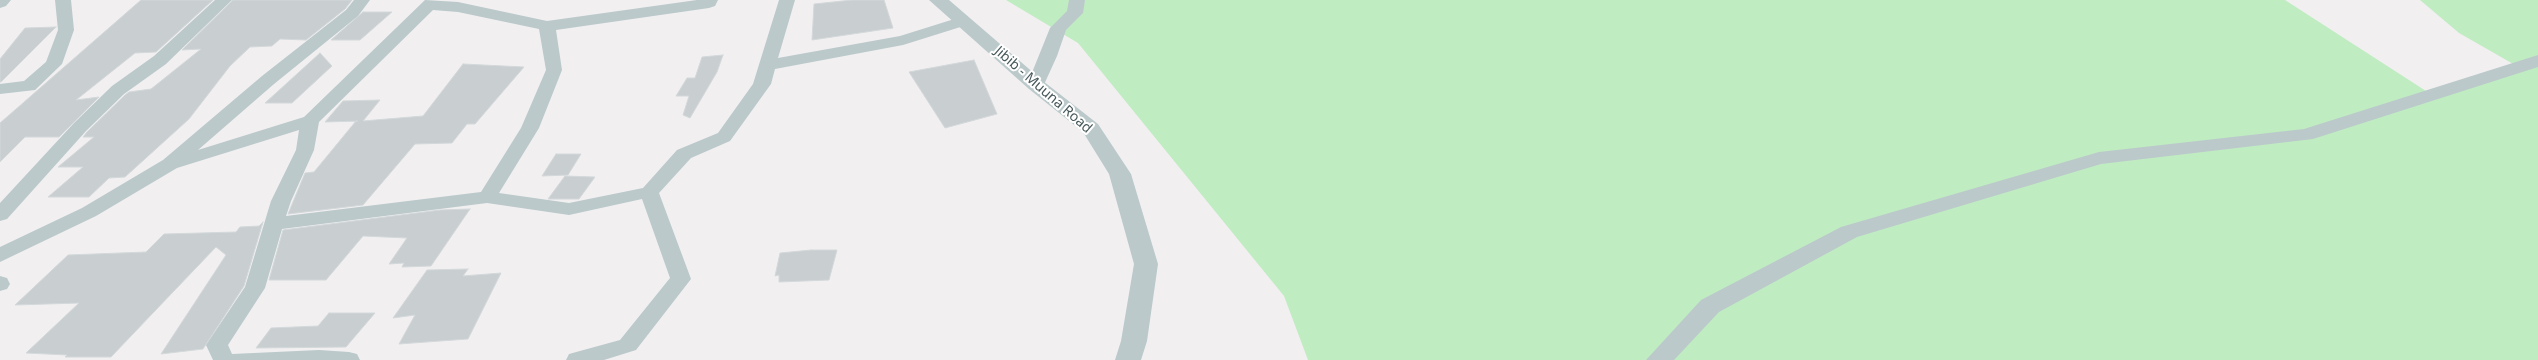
<!DOCTYPE html>
<style>
body{margin:0}
canvas{display:block;background:#f1eff0}
</style>
<canvas width="2538" height="360"></canvas>
<script>
const g = document.querySelector('canvas').getContext('2d');
g.lineJoin = 'round';
function paint(path, color) { g.fillStyle = color; g.fill(path, 'evenodd'); }
const toPath = rows => new Path2D(rows.map(r => 'M' + r).join(''));
function trace(path, color, width, dash) { g.strokeStyle = color; g.lineWidth = width; g.lineCap = dash ? 'butt' : 'round'; g.setLineDash(dash || []); g.stroke(path); }
function drawText(font, color, halo, rows, align = 'center') {
  g.font = font + ' "Noto Sans",sans-serif'; g.lineWidth = 4; g.setLineDash([]); g.textBaseline = 'middle'; g.strokeStyle = halo; g.fillStyle = color; for (const [text, x, y, turn = 0] of rows) {
    g.save(); g.translate(x, y); g.rotate((+turn || 0) * Math.PI / 180); g.textAlign = isNaN(turn) ? turn : align; if (halo) g.strokeText(text, 0, 0); g.fillText(text, 0, 0); g.restore();
  }
}
paint(toPath([
 [1006,0,2285,0,2426,91,2515,65,2459,33,2420,0,2538,0,2538,360,1308,360,1284,296,1078,43]
]), '#c0ecc2');
const building = toPath([
 [141,0,213,0,156,52,135,53,76,100,99,97,59,137,25,137,0,162,0,123,141,0],
 [233,0,352,0,345,9,306,40,280,39,272,46,250,47,230,66,189,119,125,177,109,178,89,197,48,197,83,167,58,167,94,137,83,137,87,132,125,95,129,92,151,89,201,49,182,50,233,0],
 [852,0,884,0,893,28,812,40,814,4,852,0],
 [363,12,392,12,360,40,331,40,363,12],
 [56,27,1,82,0,82,0,59,25,28,56,27],
 [320,53,332,66,292,103,265,103,320,53],
 [723,55,717,72,690,118,683,115,689,96,676,96,687,78,695,78,702,57,723,55],
 [974,60,997,114,945,128,909,72,974,60],
 [463,64,524,67,475,124,467,124,452,143,415,144,363,205,288,214,305,173,314,172,356,121,358,121,325,122,343,101,380,100,363,121,423,116,463,64],
 [556,154,581,154,568,175,542,176,556,154],
 [565,176,595,177,579,199,548,199,565,176],
 [470,209,431,266,402,267,404,263,389,264,407,238,363,236,326,280,269,280,283,230,440,210,470,209],
 [263,222,244,286,203,349,161,354,226,255,216,247,111,357,65,357,67,355,26,353,79,303,15,305,68,255,146,252,164,234,236,232,240,227,259,226,263,222],
 [811,250,837,250,829,280,779,282,779,275,775,276,780,253,811,250],
 [468,269,463,276,501,273,468,339,399,344,415,315,393,318,427,270,468,269],
 [329,313,375,313,346,347,256,348,271,328,318,326,329,313]
]);
paint(building, '#c9ced0');
trace(building, '#d3d8da', 1);
paint(toPath([
 [0,0,11,0,6,6,0,8,0,0],
 [55,0,71,0,74,30,62,64,35,90,0,94,0,84,24,81,46,62,58,30,55,0],
 [215,0,232,0,166,64,124,94,86,131,7,219,0,221,0,203,74,123,112,86,154,56,215,0],
 [354,0,370,0,358,16,274,84,198,150,304,117,425,0,458,2,547,21,697,0,718,0,715,6,709,8,556,30,562,70,539,128,499,193,569,203,643,188,677,150,718,133,753,84,779,0,795,0,778,58,900,36,964,16,972,21,970,24,903,45,775,69,771,84,730,141,691,158,659,193,691,279,636,350,604,360,566,360,569,354,620,340,670,278,642,199,569,215,487,203,282,229,265,288,228,345,232,354,319,350,349,352,357,354,360,360,213,360,206,345,245,287,271,201,296,150,299,130,177,168,96,216,0,262,0,247,82,208,163,160,262,76,346,10,354,0],
 [433,10,458,12,539,29,546,70,521,128,481,192,286,216,291,201,314,150,319,122,433,10],
 [1069,0,1085,0,1083,13,1066,30,1057,56,1042,89,1030,89,1027,85,1050,28,1067,11,1069,0],
 [0,276,7,278,10,284,7,289,0,291,0,276]
]), '#bbc9cb');
paint(toPath([
 [929,0,949,0,1043,81,1098,124,1131,174,1158,264,1147,341,1141,360,1115,360,1121,341,1134,264,1109,174,1083,132,1029,89,929,0],
 [2538,55,2538,67,2313,139,2101,164,1857,237,1719,312,1674,360,1646,360,1701,300,1841,227,2099,152,2304,129,2538,55]
]), '#bbc9cb');
drawText('14px', '#48595b', '#fff', [
 ["Jibib - Muuna Road",1043,90,41]
]);
</script>
